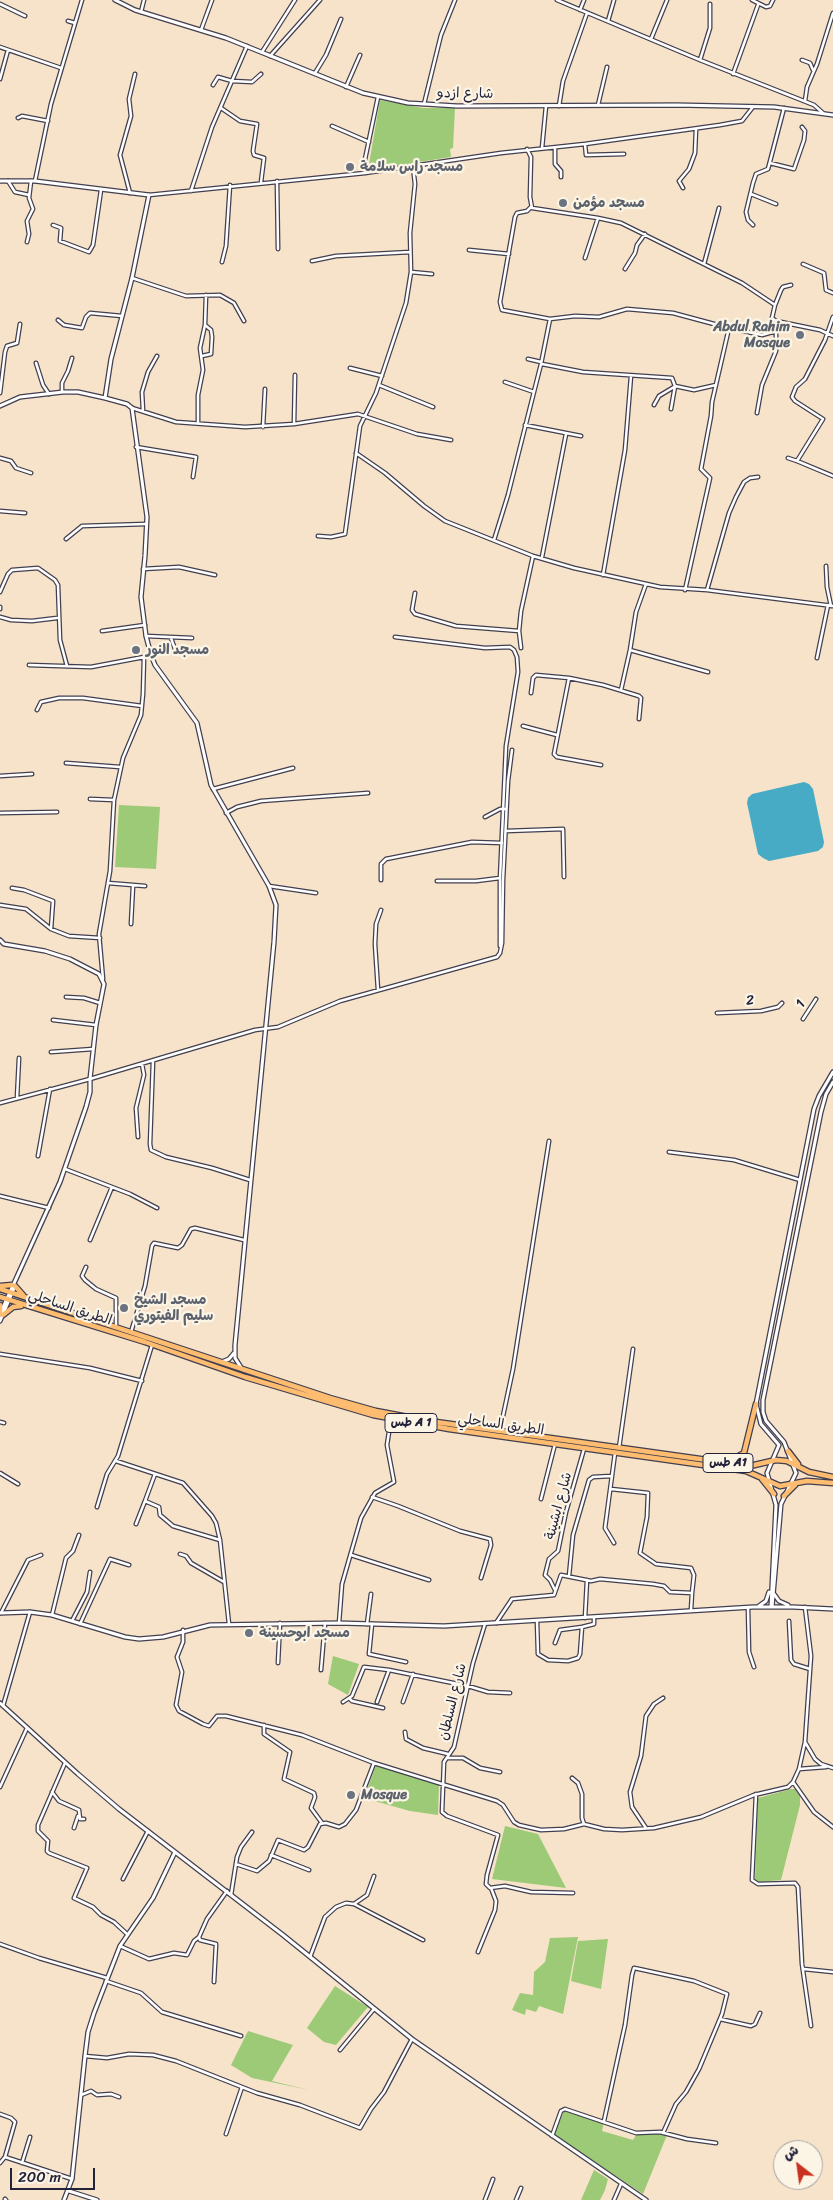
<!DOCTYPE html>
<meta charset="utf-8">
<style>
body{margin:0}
#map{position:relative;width:833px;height:2200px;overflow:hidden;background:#f6e3c9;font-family:Sriracha,"Playpen Sans Arabic",sans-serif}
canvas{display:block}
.north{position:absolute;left:773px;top:2140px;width:50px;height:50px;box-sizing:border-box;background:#fcf5e5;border:1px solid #a5a1a1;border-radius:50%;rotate:330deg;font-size:14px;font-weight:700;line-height:20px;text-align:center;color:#22223b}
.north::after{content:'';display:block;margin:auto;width:18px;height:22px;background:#c8321e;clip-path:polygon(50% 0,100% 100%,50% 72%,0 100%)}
.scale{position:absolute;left:10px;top:2168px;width:85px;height:22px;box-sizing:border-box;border:2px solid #22223b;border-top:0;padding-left:6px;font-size:15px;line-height:18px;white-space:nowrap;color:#22223b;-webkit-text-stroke:4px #fcf5e5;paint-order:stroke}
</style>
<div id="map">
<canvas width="833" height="2200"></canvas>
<div class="north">ش</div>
<div class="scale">200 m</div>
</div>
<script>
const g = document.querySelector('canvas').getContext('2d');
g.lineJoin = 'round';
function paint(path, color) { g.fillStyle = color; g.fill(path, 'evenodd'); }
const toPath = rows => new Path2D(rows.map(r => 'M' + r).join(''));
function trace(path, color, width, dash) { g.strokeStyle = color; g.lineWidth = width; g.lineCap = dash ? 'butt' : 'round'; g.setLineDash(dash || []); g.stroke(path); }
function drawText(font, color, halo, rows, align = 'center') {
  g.font = font + ' Sriracha,"Playpen Sans Arabic",sans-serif'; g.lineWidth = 4.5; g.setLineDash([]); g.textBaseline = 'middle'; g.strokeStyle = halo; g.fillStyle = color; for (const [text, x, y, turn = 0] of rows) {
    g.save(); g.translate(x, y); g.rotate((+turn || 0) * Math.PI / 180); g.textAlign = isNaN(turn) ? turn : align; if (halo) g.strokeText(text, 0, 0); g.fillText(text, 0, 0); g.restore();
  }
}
paint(toPath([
 [380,100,423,108,455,108,453,148,450,149,451,157,368,170],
 [119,805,160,807,156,869,115,867],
 [333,1656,359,1664,348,1695,328,1684],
 [376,1765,439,1784,438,1815,410,1811,364,1798],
 [791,1789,795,1789,800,1796,800,1805,781,1880,760,1882,755,1880,758,1798],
 [505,1826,538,1834,566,1888,492,1879],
 [578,1937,563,2014,539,2006,536,2012,526,2009,525,2015,512,2010,520,1993,533,1995,534,1972,545,1962,550,1938],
 [608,1939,601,1989,571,1981,578,1941],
 [335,1986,368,2007,336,2045,324,2042,307,2028],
 [248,2031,293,2045,272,2081,309,2090,252,2078,231,2065],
 [564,2111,604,2122,602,2131,633,2140,636,2135,660,2133,667,2135,643,2194,554,2135],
 [594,2170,608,2179,605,2190,600,2200,581,2200]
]), '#9dca77');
paint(toPath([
 [804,782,809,784,813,789,824,842,823,847,818,851,769,861,763,858,758,854,747,803,748,798,752,794]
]), '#47abc6');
const minor = toPath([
 [557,0,700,60,814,105,823,113],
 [752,0,766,7,770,6,773,0],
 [0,4,25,16],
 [580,10,584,0],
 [141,12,144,0],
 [68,21,75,23],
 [608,21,614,0],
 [201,30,212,0],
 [651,39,667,0],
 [0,47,61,68],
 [262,52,295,0],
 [270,56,320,0],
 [700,60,710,28,710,4],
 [802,60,810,63,813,70],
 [315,73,326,55,341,19],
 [733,74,758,5],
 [0,79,8,50],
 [213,85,218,77,232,81,252,82,261,74],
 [346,87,360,55],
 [805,101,807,87,817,64,833,13],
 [424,104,441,35,455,0],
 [598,105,607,67],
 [559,106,563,81,587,13],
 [221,108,240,121,257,124,253,151,254,155,264,158,261,182],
 [18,118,22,116,48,121],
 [332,126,369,142],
 [585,144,586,155,624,154],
 [542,148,546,106],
 [555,148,555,164,561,171,561,177],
 [527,149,531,157,530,197,532,208,598,218,621,223,742,283,775,305,772,318,776,321,820,330,833,336],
 [770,163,794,169,804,140,805,131,802,127],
 [365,173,364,164,378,97],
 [8,181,15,192,29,195],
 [35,181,51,104,82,0],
 [277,181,278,249],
 [683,188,679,181,689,169,695,153,696,129],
 [191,191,212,127,247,46],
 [130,193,120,155,131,116,129,99,135,74],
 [751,194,776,204],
 [149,195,365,173,501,153,585,144,720,125,742,121,753,107],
 [531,207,527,211,517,213,515,217,500,302,502,310,550,319,575,316,599,317,627,309,673,313,729,328,762,335,776,331,785,323],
 [53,225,61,228,60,241,89,252,93,245,101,190],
 [753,225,748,220,746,212,753,183,756,174,768,169,784,108],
 [27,242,29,234,27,221,33,209,29,198,31,181],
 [469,250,509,254],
 [585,258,598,218],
 [312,261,336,256,410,252],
 [222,262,226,246,230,185],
 [704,264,719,208],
 [803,264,824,273,826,290,833,293],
 [625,269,635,253,637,245,645,234],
 [411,272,432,274],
 [132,278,186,296,220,295,234,303,244,321],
 [775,305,781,290,783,287,791,285],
 [833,317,825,340,805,379,796,387,792,397,795,401,823,419,797,461,833,476],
 [58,320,64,325,82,328,86,317,90,313,122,316],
 [202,356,211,354,212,337,211,330,205,325],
 [528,359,541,362],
 [36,363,43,385,49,394],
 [542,364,583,372,672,378,675,386,671,409],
 [350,368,382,376],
 [505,382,534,392],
 [379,385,433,407],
 [675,386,694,390,716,385],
 [62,392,62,383,68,371,72,358],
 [0,393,5,352,7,346,17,343,20,324],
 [654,405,659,396,674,387],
 [132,408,176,422,245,427,294,424,358,414,417,434,451,440],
 [143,411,142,392,148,372,157,356],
 [757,413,762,385,776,351,776,331],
 [198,422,198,395,203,370,200,348,205,325,206,295],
 [294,424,295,375],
 [525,425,581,436],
 [263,427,265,389],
 [136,447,196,457,193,477],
 [356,453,385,473,424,506,445,521,533,556,574,568,660,587,707,590,833,606],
 [0,458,11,461,16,468,31,473],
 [788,458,797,461],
 [0,511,25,513],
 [318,536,331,537,345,534,360,426,376,393,406,303,411,272,410,233,415,184,413,167],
 [66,539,82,526,146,524],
 [494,540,508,495,541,364,550,319],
 [542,557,566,434],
 [826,566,827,587,831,606],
 [143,569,179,567,215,575],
 [603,575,625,450,631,376],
 [685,590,710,478,701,469,711,416,712,402,729,328],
 [707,590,729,513,736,497,744,482,750,478,758,477],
 [0,592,8,574,12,570,38,568,55,580,58,585,60,640,67,666],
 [415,593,412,610,415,614,456,626,519,631],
 [0,607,0,609],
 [0,617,11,620,32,621,57,618],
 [102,631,145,625],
 [146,636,192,638],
 [395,637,485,648,510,647,514,650,517,657,518,672,506,746,500,878,500,946],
 [171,638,176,652],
 [521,648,519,631,521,611,533,556],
 [630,650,708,672],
 [817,658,828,605],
 [29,665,91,667,144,657],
 [621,690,630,650,636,612,646,584],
 [531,693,533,678,536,675,569,678],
 [37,710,41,702,59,698,83,698,142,706],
 [523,726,557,735],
 [66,763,120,767],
 [601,765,557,757,554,754,569,678,603,685,639,696,641,698,639,719],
 [0,776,32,774],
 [213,789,293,768],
 [90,799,114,800],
 [0,813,57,812],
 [226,813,237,807,261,801,368,793],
 [485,817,500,809,505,809],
 [506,831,563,829,564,877],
 [381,880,381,864,386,859,472,842,502,843],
 [437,881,476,881,500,878],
 [108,883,145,886],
 [269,886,316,893],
 [12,888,24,890,53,901,51,929],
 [0,905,26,909,51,929,69,936,100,938],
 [131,924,133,886],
 [103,979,99,934,110,871,114,800,123,758,141,715,143,694,144,657,151,655],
 [378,990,375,944,376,924,381,910],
 [66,997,84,998,100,1003],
 [717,1013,761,1011,778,1007,782,1003],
 [803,1019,816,999],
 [53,1020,96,1025],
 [51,1052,93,1049],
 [153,1061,150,1144,151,1150,166,1157,212,1168,250,1180],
 [17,1098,19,1058],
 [0,1103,90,1079,255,1030,278,1027,340,1001,497,957,500,953,502,943,503,880,508,781,512,750],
 [138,1137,136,1108,144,1075,142,1064],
 [669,1152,734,1160,800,1180],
 [38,1156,50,1089],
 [65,1169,130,1194,157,1208],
 [0,1196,49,1208],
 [90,1240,112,1187],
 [86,1267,82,1276,85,1280,96,1289,116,1298,116,1327],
 [131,1332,145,1286,152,1246,154,1243,178,1248,182,1245,191,1229,195,1228,244,1240],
 [0,1354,90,1368,142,1381],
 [0,1422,4,1423],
 [500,1430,513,1369,549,1141],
 [619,1448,633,1349],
 [116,1461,183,1483,212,1516,216,1523,220,1540,229,1624],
 [0,1473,18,1484],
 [155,1474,145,1501,159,1507,160,1515,173,1526,220,1540],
 [611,1489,648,1493,647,1517,640,1553,656,1564,691,1568,694,1575,692,1593],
 [372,1497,398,1506,460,1531,490,1539,491,1545,481,1578],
 [541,1499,555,1444],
 [97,1507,107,1474,118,1456,152,1345],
 [136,1524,145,1501],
 [614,1543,605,1528,615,1453],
 [180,1554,186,1556,191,1563,224,1582],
 [351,1555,429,1580],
 [569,1576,573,1535,589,1480,593,1477,611,1476],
 [555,1590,550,1580,545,1575,549,1559,558,1551,566,1512,584,1449],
 [805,1607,811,1656,805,1742,815,1759,821,1764,833,1768],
 [748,1608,749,1652,754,1667],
 [1,1613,28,1560,41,1555],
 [52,1615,66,1558,73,1551,79,1535],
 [585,1618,587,1580],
 [72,1621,87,1592,90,1572],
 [537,1621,538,1654,548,1660,568,1661,578,1658,580,1654,582,1627,594,1624,594,1617],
 [789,1621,791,1660,794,1664,810,1669],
 [339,1623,342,1584,361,1518,375,1493,394,1482,387,1445,391,1419],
 [496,1623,512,1599,554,1595,561,1575,591,1581,600,1579,653,1584,664,1586,670,1592,692,1593,691,1610],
 [80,1624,110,1559,129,1565],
 [367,1624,371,1594],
 [372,1624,369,1654,406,1662],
 [485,1624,473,1663,454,1747,444,1762,442,1812,447,1816,498,1835,487,1875,486,1884,490,1888,505,1886,531,1892,573,1893],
 [183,1630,183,1642,177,1657,182,1672,176,1705,179,1711,203,1724,209,1726,217,1716,226,1716,302,1735,374,1763,497,1801,503,1805,514,1822,519,1825,541,1830,564,1829,584,1824],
 [555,1643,560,1630,582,1627],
 [278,1663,280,1623],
 [321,1670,325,1623],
 [350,1699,352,1701,383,1708],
 [343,1702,352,1696,364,1667,389,1670],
 [377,1702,389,1670,468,1686,488,1692,510,1693],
 [403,1702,413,1674],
 [3,1706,30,1612],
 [264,1725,264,1734,290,1752,284,1779,314,1793,315,1797,311,1808,322,1823],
 [405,1732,406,1739,423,1748,448,1754],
 [447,1758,463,1758,480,1768,500,1772],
 [65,1763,38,1825,38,1831,48,1841,47,1851,49,1853,87,1868,74,1898,93,1907,101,1915,114,1922,127,1934],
 [799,1769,826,1767],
 [572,1778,578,1783,582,1794,582,1818,584,1824,604,1829,622,1830,654,1828,701,1817,754,1795,788,1787,793,1782,799,1769,805,1742],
 [793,1782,814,1812,833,1827],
 [0,1787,27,1728],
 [52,1792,59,1801,79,1810,80,1819,84,1819],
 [756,1794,752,1880,758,1884,795,1883,798,1887,802,1964,811,2026],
 [74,1828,78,1816],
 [646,1828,632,1807,630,1792,641,1756,646,1716,654,1704,663,1698],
 [271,1855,309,1870],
 [236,1864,257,1871,269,1861,278,1840,304,1850,308,1847,320,1824,326,1823,339,1827,345,1824,356,1810,374,1763],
 [123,1879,148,1831],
 [231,1895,237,1857,241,1847,252,1832],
 [354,1904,367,1895,374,1876],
 [0,1944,39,1958,107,1978],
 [120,1946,149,1959,174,1953,187,1955,194,1941,199,1937],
 [478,1952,495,1910,496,1901,491,1888],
 [310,1957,325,1917,336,1907,346,1903,354,1904,423,1940],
 [804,1969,833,1972],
 [106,1981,141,1993,162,2012,241,2036],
 [214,1982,216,1944,200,1940,199,1937,207,1919,227,1891],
 [720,2019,751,2026,755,2024,760,2013],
 [340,2050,374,2009],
 [85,2056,107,2058,129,2054,153,2055,176,2061,257,2093,300,2105,360,2128,371,2109,384,2092,412,2039],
 [81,2095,91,2091,97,2095,111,2094,119,2097],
 [0,2114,11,2118,15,2122,5,2157,0,2163],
 [604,2121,625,2025,632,1975,634,1968,639,1969,694,1981,727,1994,722,2014,699,2069,686,2092,676,2104,663,2133],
 [226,2134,242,2087],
 [552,2136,561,2111,565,2109,636,2133,660,2132,687,2139,716,2143],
 [5,2157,72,2179],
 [22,2163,30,2137],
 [5,2199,6,2200],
 [485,2200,493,2179],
 [516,2200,521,2188],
 [614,2200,621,2184]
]);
const tertiary = toPath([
 [115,0,135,10,226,38,363,93,408,103,457,106,677,105,774,107,833,115],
 [0,181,35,181,149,195,132,278,111,359,105,398,127,404,132,408,147,517,145,556,141,597,146,636,151,655,155,665,197,723,211,785,269,886,276,905,274,942,235,1345,235,1358,242,1369],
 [0,406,20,397,63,392,78,392,105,398],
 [0,940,4,944,45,951,70,959,99,974,104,984,96,1025,90,1079,90,1092,86,1107,60,1182,1,1312],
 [0,1321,15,1286],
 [222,1362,229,1359,234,1353],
 [774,1594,779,1601,788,1605],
 [759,1606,766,1601,769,1592],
 [771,1607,776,1505,767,1473,779,1445,761,1424,756,1404,814,1109,819,1096,833,1072],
 [772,1607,781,1504,796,1473,784,1442,766,1421,763,1412,763,1400,821,1112,826,1094,833,1082],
 [0,1613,30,1612,52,1615,125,1637,139,1639,163,1637,210,1625,339,1623,444,1626,753,1607,793,1607,833,1609],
 [0,1703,78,1774,119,1809,283,1935,412,2039,646,2200],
 [69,2191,97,2200],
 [64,2200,72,2179,85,2056,88,2032,94,2013,120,1946,153,1898,175,1852]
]);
const trunk = toPath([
 [0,1286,12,1285],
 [15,1286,23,1295],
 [0,1289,330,1398,376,1411,429,1421,750,1466,776,1460,787,1461,809,1472,833,1477],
 [0,1297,145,1342,245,1377,373,1415,449,1429,746,1471,780,1486,807,1481,833,1483],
 [0,1305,0,1314],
 [3,1315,13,1307,21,1306],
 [788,1451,798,1464],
 [718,1459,733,1459,744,1453,756,1404],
 [762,1479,774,1494],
 [784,1496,795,1485]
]);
trace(minor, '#423f50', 5);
trace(tertiary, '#423f50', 5.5);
trace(trunk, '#423f50', 7);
trace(minor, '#fff', 2.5);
trace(tertiary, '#fff', 3);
trace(trunk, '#fdbc70', 4.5);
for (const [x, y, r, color] of [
 [350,167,5,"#6b7280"],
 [563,203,5,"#6b7280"],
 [800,335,5,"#6b7280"],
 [136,650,5,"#6b7280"],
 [124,1308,5,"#6b7280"],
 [249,1633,5,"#6b7280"],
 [351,1795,5,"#6b7280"]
]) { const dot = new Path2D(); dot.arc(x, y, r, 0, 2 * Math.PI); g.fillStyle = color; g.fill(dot); trace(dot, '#fcf5e5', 2); }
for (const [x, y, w] of [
 [411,1423,52],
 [728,1463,50]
]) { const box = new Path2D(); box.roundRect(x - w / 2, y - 9.5, w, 19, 4); g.fillStyle = '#fcf5e5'; g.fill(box); trace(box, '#22223b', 1); }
drawText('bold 12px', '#22223b', null, [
 ["طس A 1",411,1423],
 ["طس A1",728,1463]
]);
drawText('14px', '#22223b', '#fcf5e5', [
 ["شارع ازدو",465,94,1],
 ["2",750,1001,-4],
 ["1",801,1004,-58],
 ["الطريق الساحلي",70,1308,18],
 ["الطريق الساحلي",501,1425,8],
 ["شارع ابشينة",559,1506,-75],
 ["شارع السلطان",453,1702,-76]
]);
drawText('bold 14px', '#5b616d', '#fcf5e5', [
 ["مسجد راس سلامة",360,167],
 ["مسجد مؤمن",573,203],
 ["Abdul Rahim",790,327,"right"],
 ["Mosque",790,343,"right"],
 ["مسجد النور",146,650],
 ["مسجد الشيخ",134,1300],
 ["سليم الفيتوري",134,1316],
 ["مسجد ابوحسينة",259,1633],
 ["Mosque",361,1795]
], 'left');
</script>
